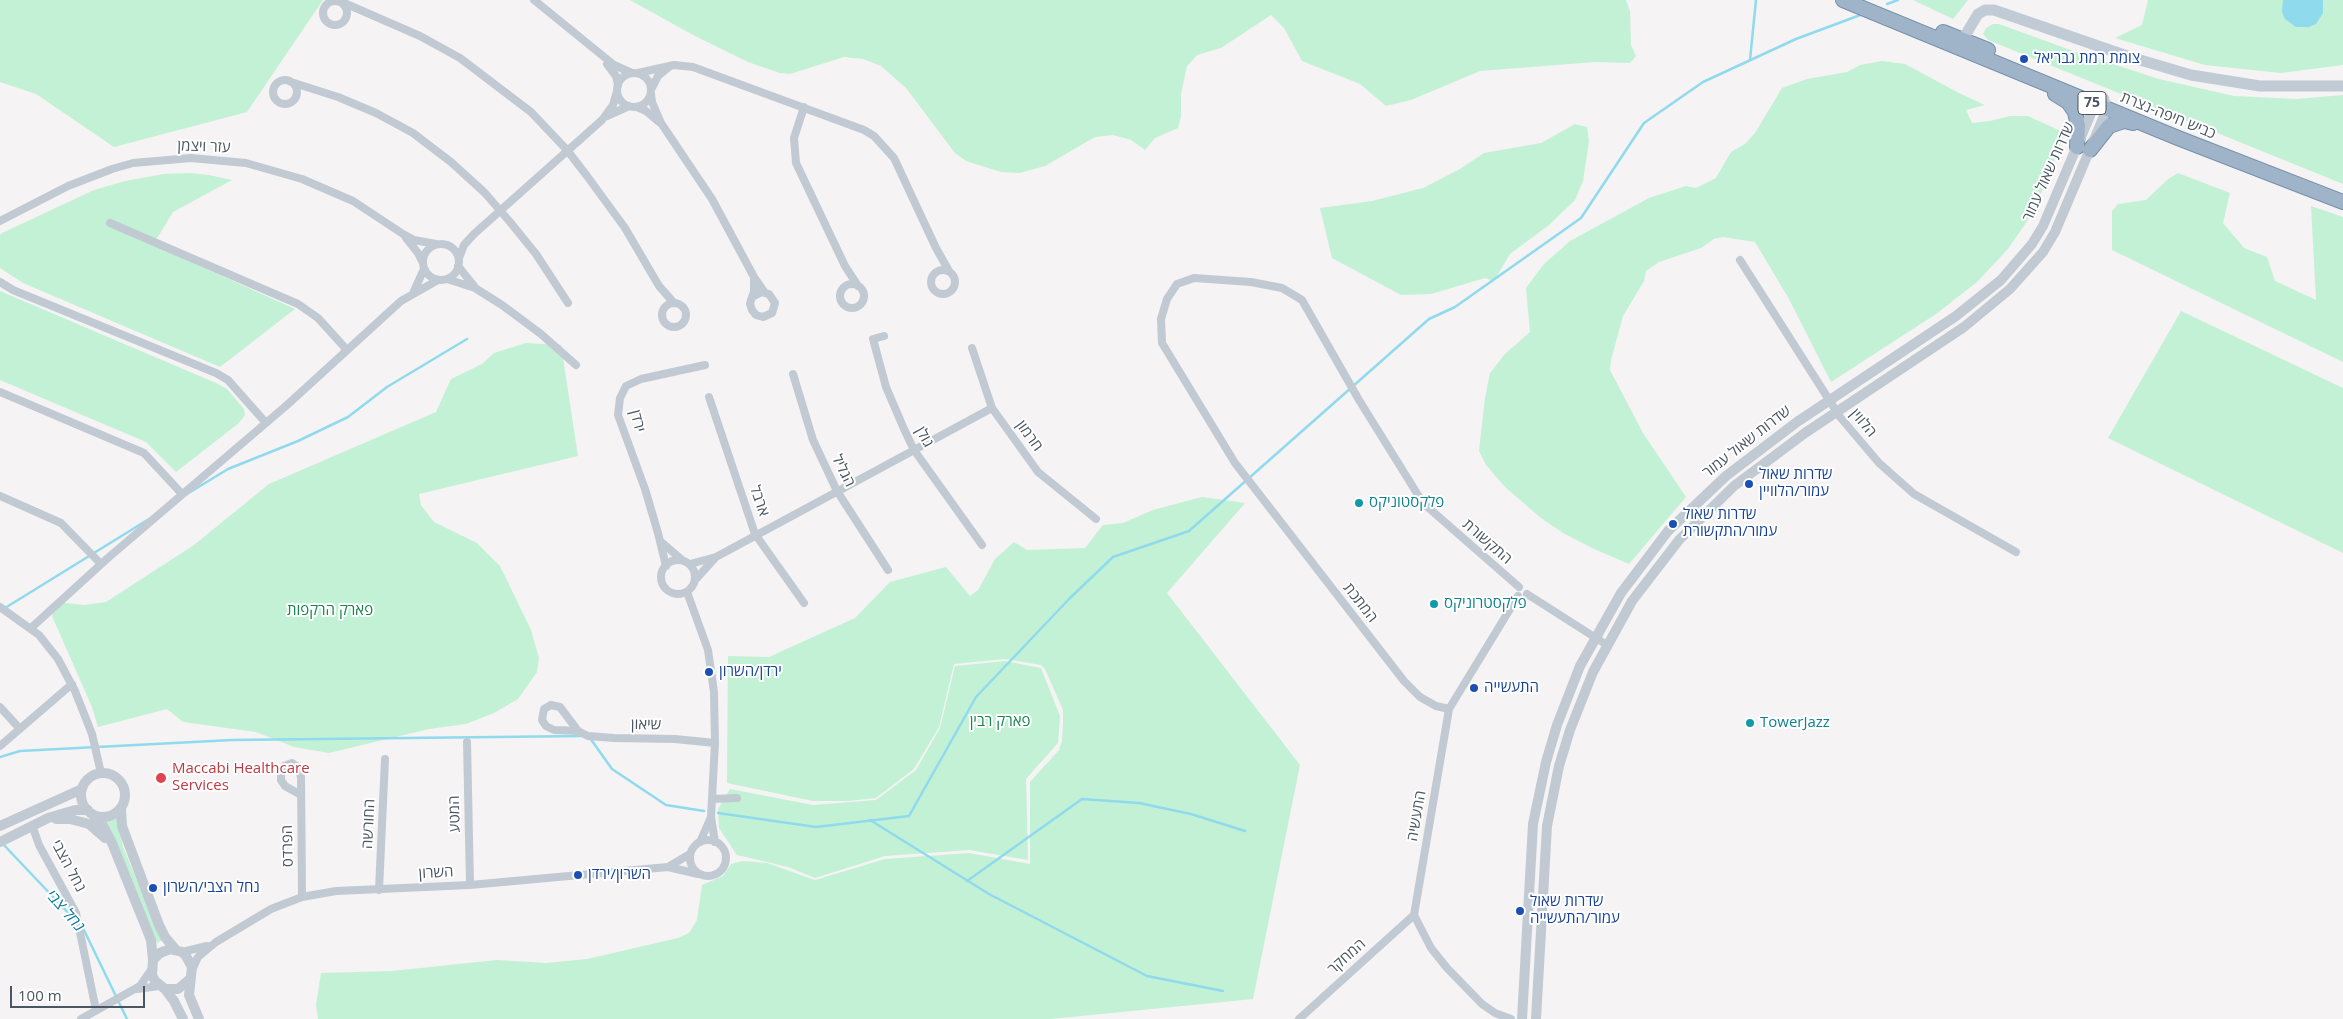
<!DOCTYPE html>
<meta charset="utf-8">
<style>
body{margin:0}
#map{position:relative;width:2343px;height:1019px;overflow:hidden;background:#f5f3f3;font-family:"Open Sans",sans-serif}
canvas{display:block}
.scale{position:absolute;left:10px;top:986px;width:135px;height:22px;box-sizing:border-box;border:2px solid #4a5661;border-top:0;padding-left:6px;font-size:15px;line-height:18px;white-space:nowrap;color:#4a5661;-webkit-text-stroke:4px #fff;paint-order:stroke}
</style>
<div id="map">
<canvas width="2343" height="1019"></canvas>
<div class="scale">100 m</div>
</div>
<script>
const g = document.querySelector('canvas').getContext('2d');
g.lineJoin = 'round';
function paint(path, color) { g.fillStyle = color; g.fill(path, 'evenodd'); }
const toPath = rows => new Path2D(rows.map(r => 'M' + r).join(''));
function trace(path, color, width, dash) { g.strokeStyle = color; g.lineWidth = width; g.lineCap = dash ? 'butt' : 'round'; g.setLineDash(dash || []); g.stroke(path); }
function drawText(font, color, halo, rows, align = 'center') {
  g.font = font + ' "Open Sans",Heebo,sans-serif'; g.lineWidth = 4; g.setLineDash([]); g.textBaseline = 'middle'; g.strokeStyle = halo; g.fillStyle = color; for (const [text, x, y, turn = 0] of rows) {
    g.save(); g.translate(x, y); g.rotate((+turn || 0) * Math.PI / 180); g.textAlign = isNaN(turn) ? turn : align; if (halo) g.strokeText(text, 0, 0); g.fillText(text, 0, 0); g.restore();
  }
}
paint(toPath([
 [0,0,323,0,247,112,114,147,36,94,0,82],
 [630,0,1626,0,1630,11,1631,45,1636,56,1630,63,1595,62,1480,71,1411,100,1386,106,1360,84,1302,61,1284,28,1271,15,1221,48,1197,55,1187,66,1181,94,1181,117,1178,128,1155,138,1145,150,1131,140,1113,135,1095,137,1045,166,1020,173,1001,172,966,161,955,153,906,88,881,66,863,59,844,57,790,74,780,73,748,62,693,35],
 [1913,0,1968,0,1953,19],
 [2148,0,2343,0,2343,65,2281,73,2205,65,2115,38,2142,25],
 [1993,24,1999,24,2076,52,2159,79,2234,96,2297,99,2343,95,2343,184,1988,40,1983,34,1986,28],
 [1882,61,1905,64,1959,93,1985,105,1966,110,1972,123,1990,121,2010,116,2028,116,2065,133,2034,211,2008,249,1977,282,1936,314,1831,382,1789,299,1755,242,1723,237,1714,239,1701,248,1659,262,1646,271,1644,281,1623,316,1611,360,1610,370,1643,433,1686,497,1629,564,1592,548,1563,533,1541,518,1505,487,1486,465,1479,451,1485,398,1490,373,1505,354,1530,332,1526,288,1544,264,1570,241,1649,198,1686,186,1696,188,1716,178,1731,152,1745,144,1755,133,1782,88,1807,79,1847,72,1860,65],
 [1575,124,1587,127,1589,141,1583,181,1575,200,1549,225,1510,254,1494,281,1485,278,1431,294,1401,295,1332,258,1320,208,1372,201,1423,188,1460,169,1484,153,1541,143],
 [189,173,209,175,232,180,173,212,153,245,295,309,220,367,23,283,0,268,0,235,2,233,94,190,125,181,164,174],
 [2178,173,2230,193,2223,223,2244,248,2267,257,2275,281,2316,300,2311,206,2343,217,2343,362,2112,250,2112,211,2118,204,2146,200,2168,179],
 [0,291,216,383,227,389,244,409,245,415,239,423,176,472,146,442,0,380],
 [2181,311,2343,388,2343,553,2108,438],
 [526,343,561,345,578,456,419,494,421,505,434,522,477,543,500,566,531,630,539,658,537,672,518,699,494,713,466,724,429,729,329,753,294,747,256,732,183,722,167,709,98,727,92,707,52,616,57,602,84,605,106,602,194,545,269,484,436,412,451,379,482,364,494,353],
 [1202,497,1245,503,1167,593,1300,765,1253,999,1051,1019,318,1019,316,1005,321,973,392,971,497,960,546,963,587,959,678,938,689,933,697,920,702,885,723,876,731,864,742,861,767,863,815,880,885,859,969,853,1030,864,1030,782,1059,750,1062,741,1063,722,1063,710,1045,669,1041,665,1005,659,954,664,939,727,914,769,876,798,849,801,813,801,727,783,728,656,769,657,855,618,890,582,946,567,970,596,978,590,995,559,1014,542,1027,550,1085,548,1103,525,1123,523,1153,510],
 [1005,661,1041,668,1060,716,1058,743,1026,779,1028,860,969,850,885,856,815,878,788,867,737,855,719,828,718,809,730,789,813,805,876,800,916,770,940,728,955,666],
 [116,814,123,847,162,940,157,943,130,875,103,818]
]), '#c3f1d5');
paint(toPath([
 [2283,0,2323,0,2323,13,2316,24,2309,27,2296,27,2285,19,2282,12]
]), '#90daee');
trace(toPath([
 [1887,4,1898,0],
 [1750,60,1756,0],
 [187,494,228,469,298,441,348,417,387,387,467,339],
 [5,608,149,519],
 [590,738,612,769,666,805,704,811],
 [0,757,20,751,232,740,581,736],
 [718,813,816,827,909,816,976,697,1070,598,1113,557,1189,531,1429,319,1455,307,1581,218,1644,123,1703,82,1796,39,1863,14],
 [870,820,989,894,1147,976,1223,991],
 [2,843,74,919],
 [967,881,1082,799,1139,803,1191,814,1245,831],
 [82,926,127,1019]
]), '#90daee', 2.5);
const trunk = toPath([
 [1843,0,2178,138,2343,202],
 [1943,32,1988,50],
 [2055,94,2068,102,2075,112,2078,126,2077,147],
 [2090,150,2109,126,2124,121,2133,123]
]);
trace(trunk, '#7690ad', 16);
trace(toPath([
 [534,0,614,65,632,73],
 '323 13a12 12 0 1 1 24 0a12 12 0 1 1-24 0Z',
 [342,2,420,36,460,58,531,112,567,150,587,176,625,228,659,286,674,303],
 [607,64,616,76,618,85],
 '617 90a17 17 0 1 1 34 0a17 17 0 1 1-34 0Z',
 [638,73,674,65,693,67,864,130,874,136,894,158,936,248,949,271],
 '273 92a12 12 0 1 1 24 0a12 12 0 1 1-24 0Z',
 [291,82,338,97,376,113,413,133,451,162,485,193,510,222,536,254,568,303],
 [652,88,658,76,669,67],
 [651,94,652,102,661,123,712,199,754,277,765,293],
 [637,107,646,111,659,122],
 [804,107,794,138,796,163,845,266,858,286],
 [607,116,629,106],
 [0,221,68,186,112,169,133,163,191,158,246,163,302,179,353,201,403,234,414,240,436,244],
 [110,223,298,304,318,318,347,350],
 [406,238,418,253,423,263],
 '423 262a18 18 0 1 1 36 0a18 18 0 1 1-36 0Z',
 [459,258,464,245,474,234,602,120,613,105,617,91],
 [1740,260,1840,417,1879,463,1914,494,2016,552],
 [458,266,474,286],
 '931 282a12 12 0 1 1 24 0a12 12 0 1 1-24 0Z',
 [447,279,475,288,502,305,541,334,576,365],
 [0,282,13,290,216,373,228,380,266,423],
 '840 296a12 12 0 1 1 24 0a12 12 0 1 1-24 0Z',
 [414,291,424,269],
 [752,297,762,292,769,294,775,303,772,313,763,317,756,315,752,310,750,304,751,300,754,292,754,280],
 '662 315a12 12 0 1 1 24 0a12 12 0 1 1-24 0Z',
 [884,336,873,339,886,387,904,429,914,450,982,545],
 [972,348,992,408,1038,472,1096,519],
 [793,374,813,440,837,491,888,570],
 [0,392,144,453,182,494],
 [709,397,755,534,804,603],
 [0,496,61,523,101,564],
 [660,541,681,559],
 '661 577a17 17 0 1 1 34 0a17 17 0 1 1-34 0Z',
 [690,564,716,557,992,408],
 [666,566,658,533,645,489,618,415,620,398,626,386,641,379,705,365],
 [696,579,715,558],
 [687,592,708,650,714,692,715,743,711,817,715,842],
 [1527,594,1607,645],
 [0,607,39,635,58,659,75,691,92,734,101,773],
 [31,628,109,557,287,405,401,301,438,280],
 [551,705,560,707,578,731,554,730,546,726,542,720,544,709,551,705],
 [0,707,20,729],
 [1449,709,1436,706,1420,697,1404,681,1235,463,1162,343,1161,319,1167,299,1177,284,1194,278,1251,282,1282,288,1302,300,1359,400,1423,503,1519,587],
 [578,731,588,736,614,738,675,739,715,743],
 [467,742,470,885],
 [0,746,72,684],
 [301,795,285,786,281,780,281,771,284,766,292,763,298,767,301,777,302,897],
 [712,799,737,798],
 [32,825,39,845,76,913,96,1010],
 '690 858a18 18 0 1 1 36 0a18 18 0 1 1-36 0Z',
 [700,842,711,817],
 [668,867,690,854],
 [379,890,385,759],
 [182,952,207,946],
 [192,970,198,957,216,942,271,909,302,897,336,891,470,885,668,867,698,874],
 [137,989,159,986],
 [81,1019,140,986,151,970],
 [1299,1019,1414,915],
 [1511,1019,1495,1013,1482,1004,1447,968,1431,948,1414,915,1449,709,1518,596]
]), '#c1cad2', 8);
trace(toPath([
 '81 795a22 22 0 1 1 44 0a22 22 0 1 1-44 0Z',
 [121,809,122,826,159,925,165,937,176,950],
 [94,816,101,822,112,843,151,940,153,960],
 [56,819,70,819,89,824,105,838],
 [0,826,82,789],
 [0,842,48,818,75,810,88,810],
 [190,979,178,989,165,989,155,981,152,975,153,960,160,953,170,949,182,952,186,956,192,967,189,995,199,1019],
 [165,989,174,1001,183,1019],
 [1522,1019,1533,824,1546,762,1557,725,1580,666,1621,593,1668,531,1726,476,1797,422,1956,316,2001,280,2032,244,2043,226,2095,104,2104,98,2107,109,2055,232,2043,252,2010,289,1964,327,1805,433,1734,486,1679,540,1632,601,1593,672,1570,730,1559,766,1547,826,1536,1019]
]), '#c1cad2', 10);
trace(toPath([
 [1961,48,1963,39,1978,14,1985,10,1994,10,2130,57,2191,75,2260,86,2343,86]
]), '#c1cbd6', 11);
trace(trunk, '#9fb4c9', 14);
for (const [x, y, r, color] of [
 [2024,59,5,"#1a4fb4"],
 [1749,484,5,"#1a4fb4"],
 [1359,503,5,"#0f9aa8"],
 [1673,524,5,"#1a4fb4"],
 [1434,604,5,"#0f9aa8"],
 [709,672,5,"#1a4fb4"],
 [1474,688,5,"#1a4fb4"],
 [1750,723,5,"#0f9aa8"],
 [161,778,6,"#e0444e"],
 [578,875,5,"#1a4fb4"],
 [153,888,5,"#1a4fb4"],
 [1520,911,5,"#1a4fb4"]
]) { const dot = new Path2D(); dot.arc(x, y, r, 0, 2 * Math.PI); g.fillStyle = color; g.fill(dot); trace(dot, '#fff', 2); }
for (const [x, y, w] of [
 [2092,103,28]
]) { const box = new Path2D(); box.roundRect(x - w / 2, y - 11.5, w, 23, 4); g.fillStyle = '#fff'; g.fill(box); trace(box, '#4a5661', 1); }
drawText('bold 14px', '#4a5661', null, [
 ["75",2092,103]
]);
drawText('15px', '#164399', '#fff', [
 ["צומת רמת גבריאל",2034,59],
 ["שדרות שאול",1759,475],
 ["עמור/הלוויין",1759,492],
 ["שדרות שאול",1683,515],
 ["עמור/התקשורת",1683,532],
 ["ירדן/השרון",719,672],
 ["התעשייה",1484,688],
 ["השרון/ירדן",588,875],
 ["נחל הצבי/השרון",163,888],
 ["שדרות שאול",1530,902],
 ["עמור/התעשייה",1530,919]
], 'left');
drawText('15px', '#4a5661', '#fff', [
 ["כביש חיפה-נצרת",2168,116,22],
 ["עזר ויצמן",204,147,2],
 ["שדרות שאול עמור",2049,172,-66],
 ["ירדן",637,421,76],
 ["הלווין",1863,423,50],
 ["חרמון",1029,436,54],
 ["גולן",924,437,61],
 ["שדרות שאול עמור",1747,442,-38],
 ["הגליל",843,471,64],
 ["ארבל",759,501,71],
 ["התקשורת",1487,542,41],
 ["המתכת",1360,603,52],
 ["שיאון",646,725,1],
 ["המטע",455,814,-91],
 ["התעשיה",1417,816,-80],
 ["החורשה",369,824,-87],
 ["הפרדס",288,846,-91],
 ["נחל הצבי",68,866,62],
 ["השרון",436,873,-3],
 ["המחקר",1347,957,-42]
]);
drawText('15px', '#0d838f', '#fff', [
 ["פלקסטוניקס",1369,503],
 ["פלקסטרוניקס",1444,604],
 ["TowerJazz",1760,723]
], 'left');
drawText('15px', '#17864f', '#fff', [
 ["פארק הרקפות",330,611],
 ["פארק רבין",1000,722]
]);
drawText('15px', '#be3a42', '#fff', [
 ["Maccabi Healthcare",172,769],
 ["Services",172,786]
], 'left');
drawText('italic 16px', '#0c7c9b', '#fff', [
 ["נחל צבי",65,911,49]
]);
</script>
